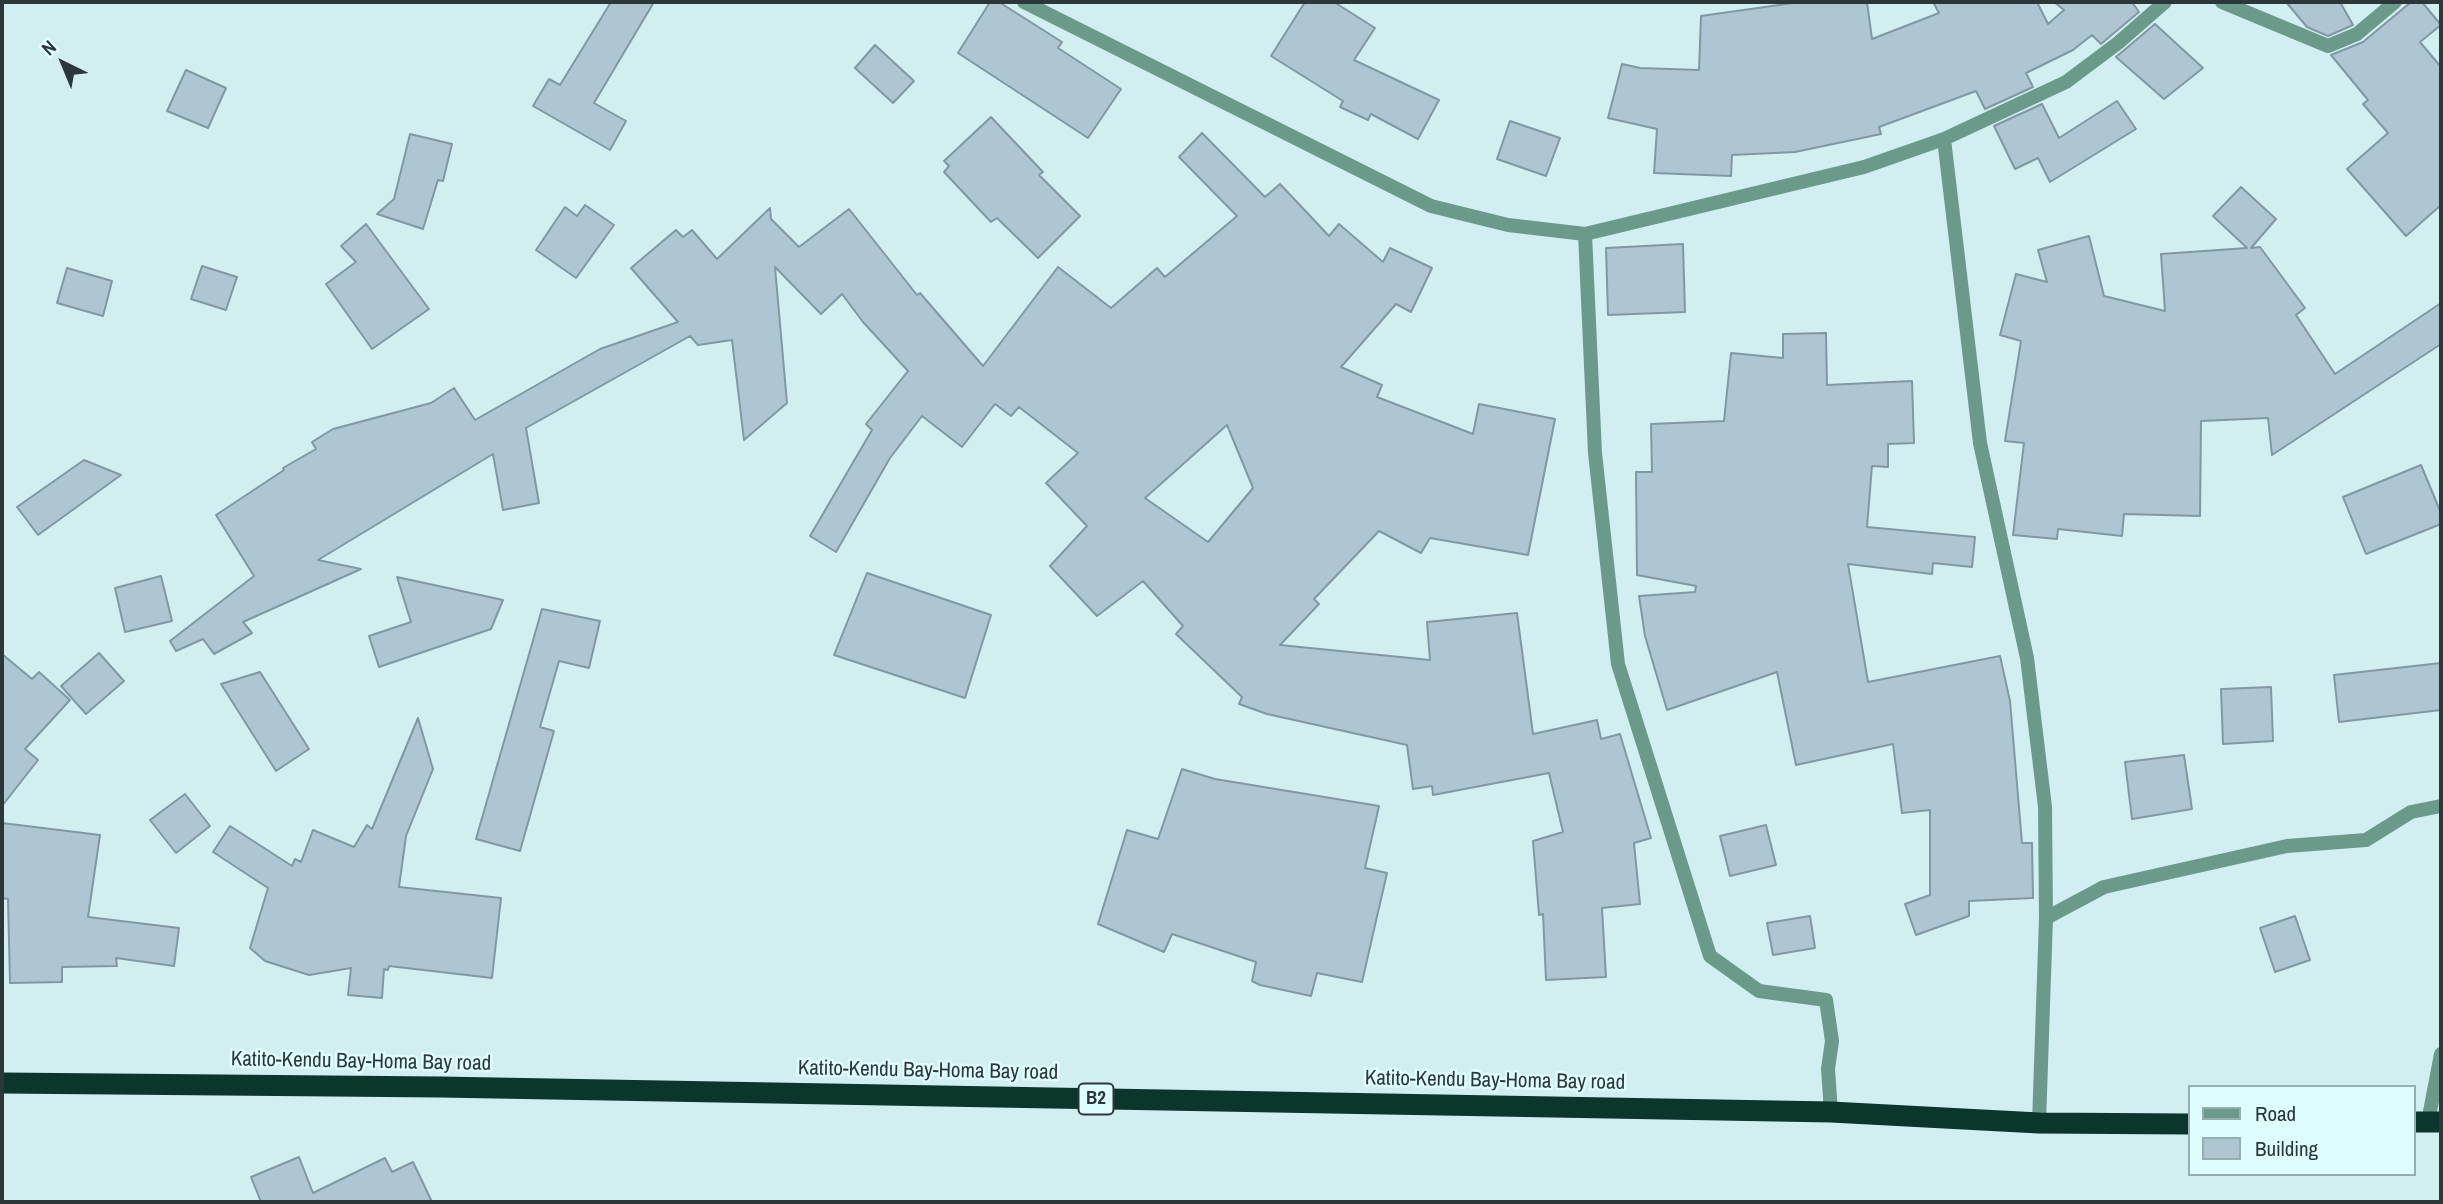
<!DOCTYPE html>
<style>
body{margin:0}
#map{position:relative;width:2443px;height:1204px;overflow:hidden;background:#d1eff1;font-family:"Archivo Narrow",sans-serif}
canvas{display:block}
.frame{position:absolute;inset:0;border:4px solid #2b3738;pointer-events:none}
.legend{position:absolute;left:2188px;top:1085px;width:228px;height:91px;box-sizing:border-box;background:#defdff;border:2px solid #96aeaf;margin:0;padding:9px 12px;list-style:none;font-size:21px;color:#2b3738}
.legend li{display:flex;align-items:center;gap:14px;height:35px}
.legend b{width:35px;border:2px solid #96aeaf}
.north{position:absolute;left:28px;top:28px;width:70px;height:70px;-webkit-text-stroke:5px #defdff;paint-order:stroke;rotate:317deg;font-size:19px;font-weight:700;line-height:28px;text-align:center;color:#2b3738}
.north::after{content:'';display:block;margin:auto;width:24px;height:32px;background:#2b3738;clip-path:polygon(50% 0,100% 100%,50% 72%,0 100%)}
</style>
<div id="map">
<canvas width="2443" height="1204"></canvas>
<div class="frame"></div>
<ul class="legend">
<li><b style="height:9px;background:#6b9a8b"></b>Road</li>
<li><b style="height:19px;background:#adc6d2"></b>Building</li>
</ul>
<div class="north">N</div>
</div>
<script>
const g = document.querySelector('canvas').getContext('2d');
g.lineJoin = 'round';
function paint(path, color) { g.fillStyle = color; g.fill(path, 'evenodd'); }
const toPath = rows => new Path2D(rows.map(r => 'M' + r).join(''));
function trace(path, color, width, dash) { g.strokeStyle = color; g.lineWidth = width; g.lineCap = dash ? 'butt' : 'round'; g.setLineDash(dash || []); g.stroke(path); }
function drawText(font, color, halo, rows, align = 'center') {
  g.font = font + ' "Archivo Narrow",sans-serif'; g.lineWidth = 5; g.setLineDash([]); g.textBaseline = 'middle'; g.strokeStyle = halo; g.fillStyle = color; for (const [text, x, y, turn = 0] of rows) {
    g.save(); g.translate(x, y); g.rotate((+turn || 0) * Math.PI / 180); g.textAlign = isNaN(turn) ? turn : align; if (halo) g.strokeText(text, 0, 0); g.fillText(text, 0, 0); g.restore();
  }
}
const building = toPath([
 [611,2,654,2,594,103,626,121,610,150,533,106,549,79,560,85,611,2],
 [990,2,999,2,1062,42,1058,48,1121,89,1088,138,958,53,990,2],
 [1305,2,1334,2,1375,28,1354,60,1439,100,1418,139,1371,114,1368,120,1340,107,1343,101,1271,56,1305,2],
 [1800,2,1867,2,1872,39,1939,13,1933,2,2037,2,2048,24,2064,10,2054,2,2132,2,2139,12,2101,44,2092,35,2073,50,2026,73,2033,87,1985,109,1976,91,1879,127,1881,134,1795,152,1732,155,1731,176,1654,173,1657,129,1608,118,1622,64,1640,68,1699,70,1701,16,1800,2],
 [2286,2,2340,2,2353,25,2328,36,2307,27,2286,2],
 [2411,2,2422,2,2441,25,2420,42,2441,67,2441,205,2406,236,2347,169,2388,133,2363,104,2368,100,2331,55,2363,42,2411,2],
 [2155,24,2203,68,2164,99,2116,57,2155,24],
 [875,45,914,81,893,103,855,68,875,45],
 [186,70,226,88,208,128,167,111,186,70],
 [2117,101,2136,129,2050,182,2038,158,2015,169,1994,126,2042,104,2059,138,2117,101],
 [991,117,1043,172,1039,175,1080,216,1038,258,997,218,991,222,944,172,949,166,944,161,991,117],
 [1510,121,1560,138,1546,176,1497,159,1510,121],
 [1202,133,1265,197,1280,184,1329,236,1339,224,1383,262,1390,248,1432,268,1411,312,1396,304,1341,367,1382,385,1377,397,1473,434,1479,404,1555,419,1528,555,1430,538,1421,553,1379,531,1314,599,1319,604,1280,645,1430,660,1427,622,1517,613,1533,734,1597,720,1601,739,1620,734,1651,838,1634,843,1640,904,1602,908,1606,977,1546,980,1543,914,1539,915,1533,841,1563,832,1549,773,1433,795,1432,786,1413,789,1407,745,1267,714,1239,704,1242,697,1176,634,1183,626,1143,581,1097,616,1050,566,1087,526,1046,483,1078,453,1019,407,1011,416,995,404,962,447,922,416,890,458,836,552,810,536,872,430,866,424,908,371,863,322,842,294,821,314,775,267,787,403,744,440,732,340,698,345,690,336,526,428,539,503,503,510,493,454,318,560,361,569,243,622,252,633,214,654,203,639,176,651,170,641,254,576,216,515,284,470,283,468,316,449,312,442,333,429,431,403,454,388,475,420,600,349,678,322,631,268,676,230,683,237,692,230,717,259,770,208,771,219,799,247,849,209,917,295,920,293,983,366,1058,267,1111,308,1157,268,1165,277,1237,216,1179,157,1202,133],
 [1227,425,1253,488,1208,542,1145,498,1227,425],
 [410,134,452,144,443,181,438,180,423,229,377,214,394,199,410,134],
 [2241,187,2276,219,2251,248,2260,247,2305,308,2296,315,2335,374,2441,303,2441,344,2272,455,2268,418,2201,421,2200,516,2124,514,2122,536,2058,529,2057,539,2013,535,2024,443,2005,441,2021,341,2000,335,2016,274,2047,282,2038,250,2089,236,2104,296,2165,311,2161,254,2247,248,2213,216,2241,187],
 [585,205,614,225,576,278,536,250,565,207,577,216,585,205],
 [366,224,429,309,372,349,326,284,356,262,341,246,366,224],
 [1683,244,1685,312,1608,315,1606,248,1683,244],
 [202,266,237,277,226,310,191,299,202,266],
 [67,268,112,281,103,316,57,303,67,268],
 [1826,333,1827,385,1912,381,1914,443,1888,444,1888,467,1872,466,1867,527,1975,537,1972,567,1933,563,1932,574,1848,564,1868,682,2000,656,2010,701,2022,843,2032,843,2033,898,1969,901,1969,916,1916,935,1905,904,1930,895,1930,810,1902,813,1893,744,1796,765,1777,672,1667,710,1645,636,1639,596,1695,592,1696,586,1637,575,1636,472,1652,472,1651,424,1724,421,1731,353,1783,358,1783,334,1826,333],
 [84,460,121,475,38,535,17,507,84,460],
 [2421,465,2441,513,2441,524,2366,554,2343,497,2421,465],
 [867,573,991,615,965,698,834,655,867,573],
 [161,576,172,621,125,632,115,588,161,576],
 [397,577,503,600,491,629,379,667,369,636,411,622,397,577],
 [542,609,600,621,589,668,559,661,540,727,554,731,520,851,476,839,542,609],
 [99,653,124,681,86,714,61,686,99,653],
 [2,654,32,679,39,672,70,700,25,749,38,760,2,806,2,654],
 [2441,663,2441,710,2339,722,2334,675,2441,663],
 [260,672,309,749,276,771,221,684,260,672],
 [2271,687,2273,741,2223,744,2221,689,2271,687],
 [418,718,433,769,406,836,399,887,501,898,492,978,389,966,388,970,384,969,382,998,348,995,351,968,309,975,265,961,250,948,268,888,213,852,230,826,292,866,295,859,301,862,313,830,354,847,367,825,372,829,418,718],
 [2184,755,2192,809,2132,819,2125,762,2184,755],
 [1182,769,1215,779,1379,806,1365,868,1387,873,1362,982,1317,973,1311,996,1260,985,1252,981,1256,962,1172,934,1164,952,1098,924,1127,830,1158,839,1182,769],
 [185,794,210,826,176,853,150,820,185,794],
 [2,823,100,835,88,917,179,928,174,966,116,958,117,966,62,967,62,982,10,983,8,899,2,898,2,823],
 [1766,825,1776,865,1730,876,1720,836,1766,825],
 [1810,916,1815,948,1773,955,1767,923,1810,916],
 [2295,916,2310,960,2275,972,2260,928,2295,916],
 [299,1157,313,1193,385,1158,392,1172,413,1162,432,1202,261,1202,251,1177,299,1157]
]);
paint(building, '#adc6d2');
trace(building, '#8198a4', 2);
trace(toPath([
 [1024,2,1431,206,1508,225,1585,234,1864,167,1944,139],
 [2222,2,2328,46,2357,34,2395,2],
 [1585,234,1595,453,1618,664,1710,956,1759,991,1826,1000,1832,1041,1828,1069,1831,1112],
 [2046,918,2104,887,2287,846,2366,840,2411,812,2441,806],
 [2428,1122,2441,1054],
 [2039,1123,2046,918,2045,807,2027,658,1980,443,1944,139,2066,82,2118,43,2165,2]
]), '#6b9a8b', 14);
trace(toPath([
 [2,1083,440,1087,1831,1112,2039,1123,2189,1124],
 [2413,1122,2441,1122]
]), '#0c362c', 21);
for (const [x, y, w] of [
 [1096,1099,35]
]) { const box = new Path2D(); box.roundRect(x - w / 2, y - 15.5, w, 31, 5); g.fillStyle = '#defdff'; g.fill(box); trace(box, '#2b3738', 2); }
drawText('bold 19px', '#2b3738', null, [
 ["B2",1096,1099]
]);
drawText('21px', '#2b3738', '#defdff', [
 ["Katito-Kendu Bay-Homa Bay road",361,1062,1],
 ["Katito-Kendu Bay-Homa Bay road",928,1071,1],
 ["Katito-Kendu Bay-Homa Bay road",1495,1081,1]
]);
</script>
